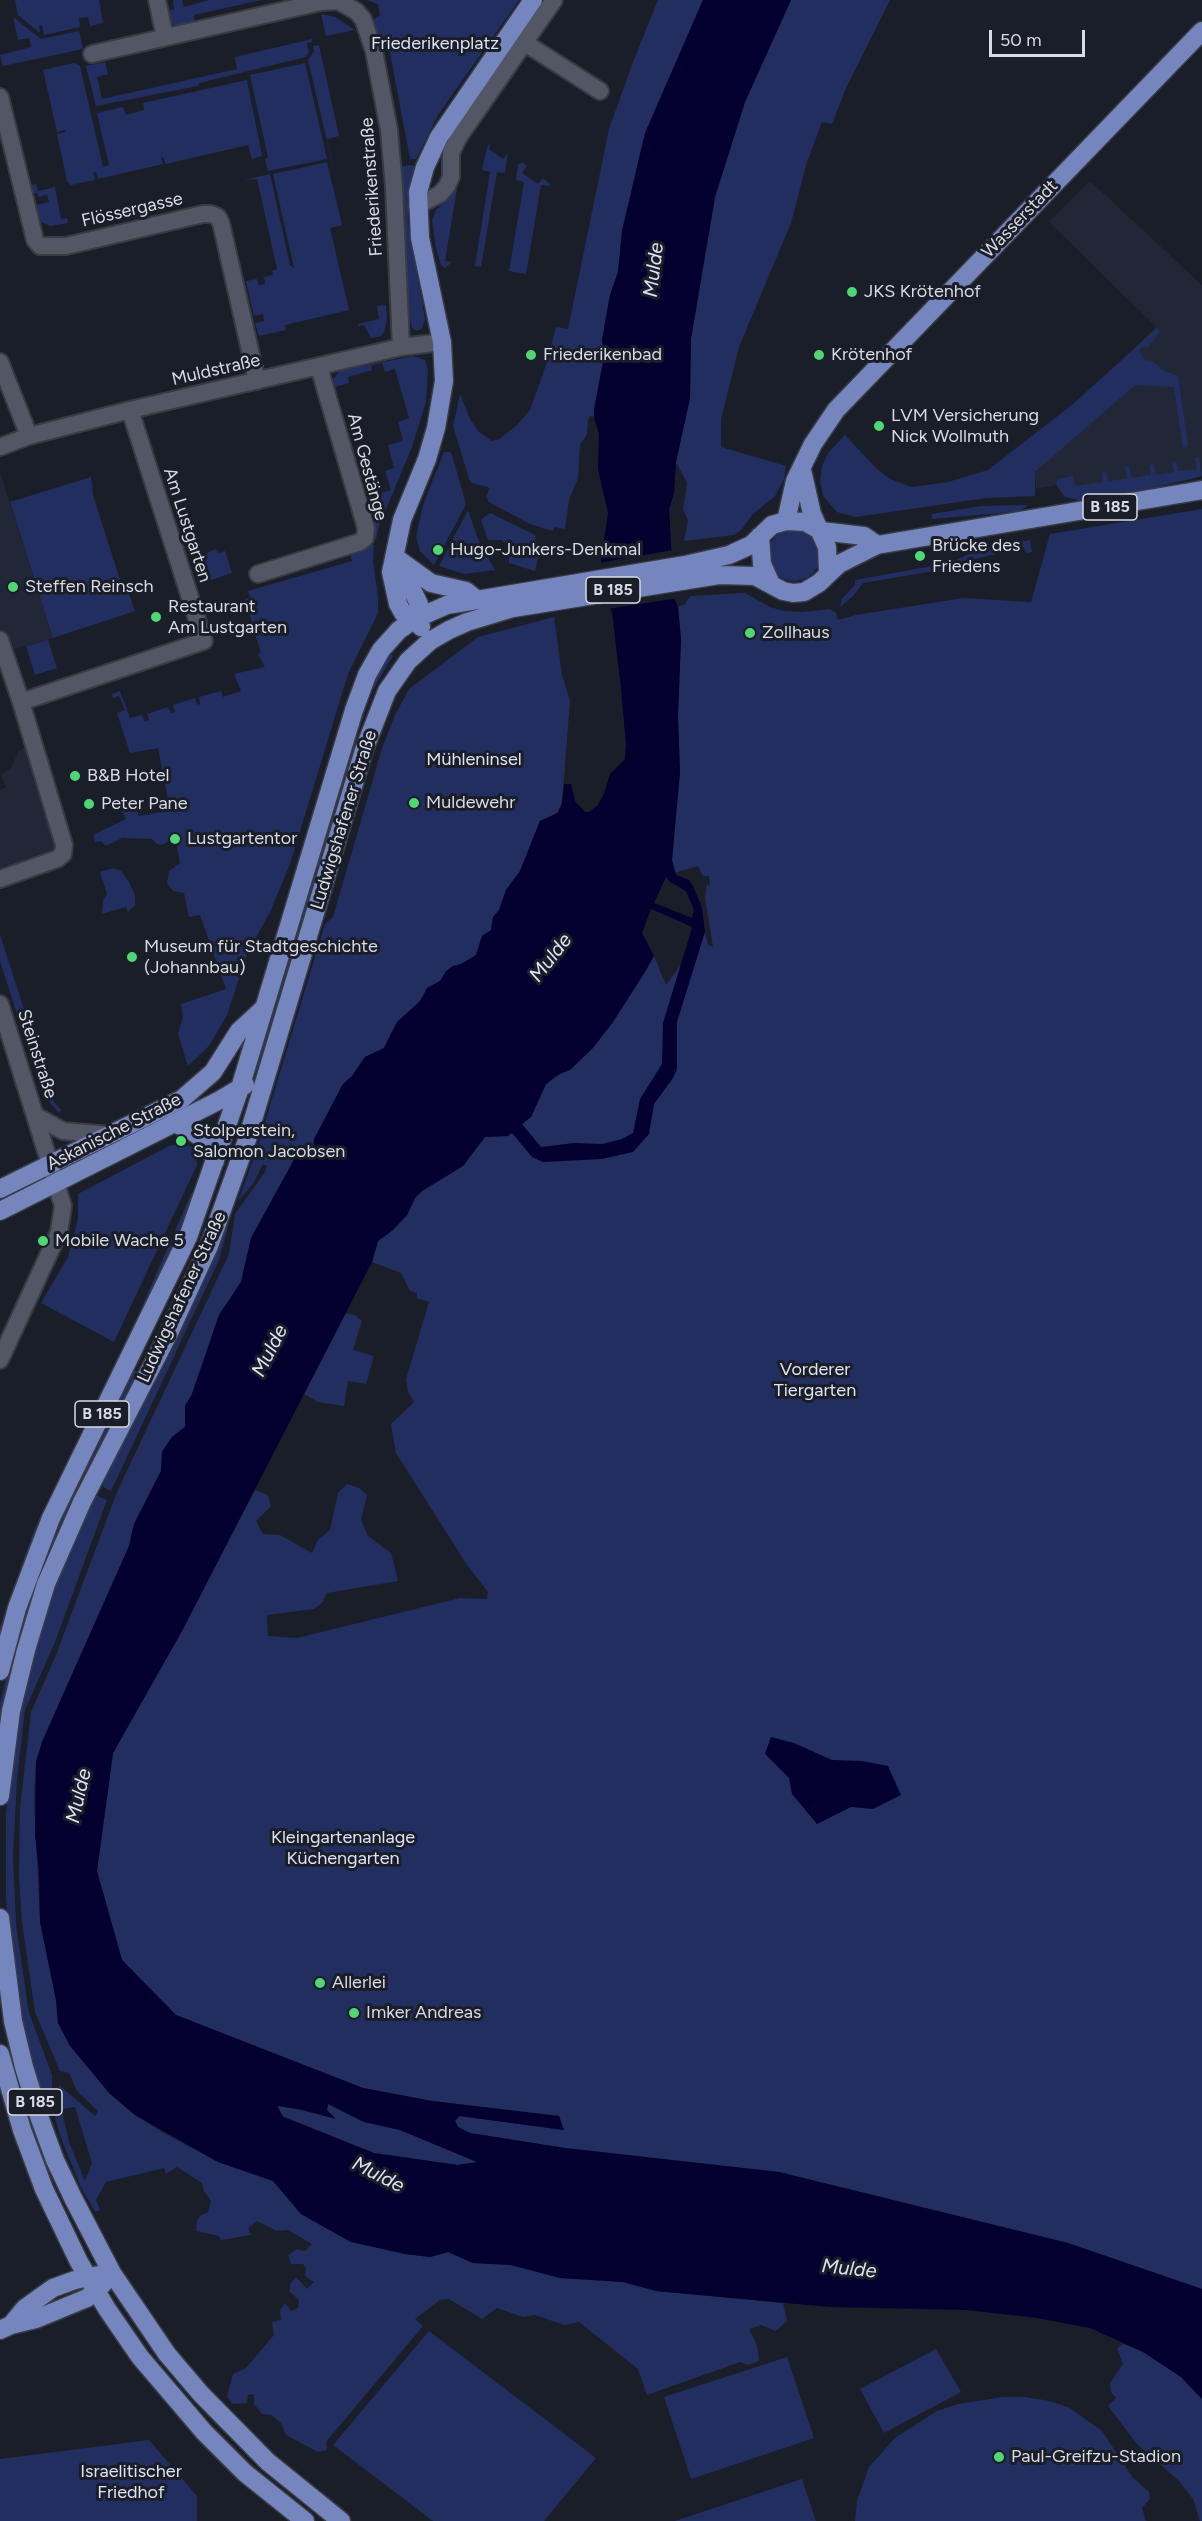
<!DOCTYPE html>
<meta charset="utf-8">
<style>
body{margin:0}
#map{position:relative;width:1202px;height:2521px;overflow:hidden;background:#1a1e29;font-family:Figtree,sans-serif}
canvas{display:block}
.scale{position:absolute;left:989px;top:30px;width:96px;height:27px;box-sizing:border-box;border:3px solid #d9dbe3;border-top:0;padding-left:8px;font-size:18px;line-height:21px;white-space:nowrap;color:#d9dbe3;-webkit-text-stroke:4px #1a1e29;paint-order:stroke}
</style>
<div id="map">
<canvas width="1202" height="2521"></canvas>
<div class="scale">50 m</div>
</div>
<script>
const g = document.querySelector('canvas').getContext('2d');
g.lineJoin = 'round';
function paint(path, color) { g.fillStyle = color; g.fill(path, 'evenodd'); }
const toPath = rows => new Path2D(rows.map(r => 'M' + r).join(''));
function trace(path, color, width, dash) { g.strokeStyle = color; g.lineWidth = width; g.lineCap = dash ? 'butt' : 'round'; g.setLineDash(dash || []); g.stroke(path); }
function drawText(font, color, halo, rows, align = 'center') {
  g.font = font + ' Figtree,sans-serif'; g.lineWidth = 6; g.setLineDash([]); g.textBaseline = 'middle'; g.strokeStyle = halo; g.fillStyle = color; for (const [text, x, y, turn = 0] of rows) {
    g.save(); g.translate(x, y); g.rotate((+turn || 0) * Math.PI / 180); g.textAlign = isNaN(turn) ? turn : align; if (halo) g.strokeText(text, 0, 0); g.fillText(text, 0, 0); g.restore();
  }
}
paint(toPath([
 [1090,181,1202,285,1202,476,1153,488,1079,500,1065,497,1056,485,1036,489,1035,473,1052,456,1134,349,1156,327,1049,222],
 [0,473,53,638,0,653],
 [28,747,56,844,51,852,45,856,0,871,0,790,6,787,1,775,12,767,18,751]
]), '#222737');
paint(toPath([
 [15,0,99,0,103,23,90,26,88,17,79,18,80,27,44,35,42,25,39,26,40,33,18,15],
 [173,0,182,0,184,7,209,0,261,0,194,15,195,24,178,27,169,22,165,12,174,9],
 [367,0,519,0,438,115,416,159,410,159,387,37,376,39,372,21,380,15,378,4],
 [658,0,703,0,645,133,622,231,618,272,610,295,602,339,604,357,594,417,590,416,588,420,587,434,580,445,578,478,569,500,565,529,554,527,553,531,530,524,489,502,486,497,490,488,472,483,469,479,453,426,460,394,470,419,479,432,492,441,499,439,516,426,530,410,546,365,556,327,568,329,609,129,633,62],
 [890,0,846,88,832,124,822,122,807,162,791,223,739,347,721,419,721,447,786,466,784,479,775,496,753,514,741,530,734,535,684,541,688,520,683,510,687,483,676,462,690,398,691,339,715,197,745,102,791,0],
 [321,14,335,17,355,30,326,36],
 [13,17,41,39,79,31,83,49,3,66,0,55,31,47,29,38,18,40],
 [312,39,312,42,307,43,309,52,306,57,199,83,198,86,96,106,86,66,105,62,108,74,97,77,102,99,237,69,235,57],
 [319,45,339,136,327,139,348,230,308,60,314,51,313,46],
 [74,63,80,66,103,167,109,165,97,113,123,107,126,115,144,110,143,103,247,80,262,156,252,159,248,145,166,164,163,157,161,157,163,164,98,179,96,172,93,172,95,180,71,185,67,181,57,134,65,132,65,130,57,132,43,70],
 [305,63,327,159,268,171,265,159,268,158,250,75],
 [491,142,489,149,503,159,508,153,505,173,497,172,481,267,475,266,490,172,482,170,487,148],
 [327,162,342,225,330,228,349,310,285,325,286,330,259,336,255,323,264,321,263,314,254,316,246,281,257,279,259,285,265,284,264,277,273,275,272,271,277,269,257,179,244,180,270,174,290,265,294,268,273,174],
 [522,162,527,166,522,173,538,184,543,178,550,184,549,186,541,185,526,274,509,271,524,182,516,180,518,165],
 [410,165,415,166,409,193,408,222,425,319,422,328,417,331,412,328,410,318,406,316,400,167],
 [36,184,38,191,55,187,61,219,67,218,68,223,50,226,41,222,36,205,49,202,47,195,38,197,37,193,33,193,31,185],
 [457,189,445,261,452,262,445,268,441,265,436,248,432,220,436,210],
 [386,305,387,319,384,332,381,336,371,338,364,325,358,326,358,324,379,319,377,306],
 [1157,328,1160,332,1148,347,1140,348,1139,351,1145,360,1153,361,1162,370,1178,376,1188,445,1185,448,1183,448,1174,387,1135,385,1035,472,1035,496,986,498,856,517,837,512,823,496,820,481,822,466,828,453,845,435,876,468,890,479,912,487,948,482,988,470,1073,404],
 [413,356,425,360,428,370,426,402,412,447,379,526,376,539,371,539,374,522,365,498,391,490,385,471,394,468,388,445,403,441,398,422,409,418,395,369,385,372,382,363,371,366,372,370,348,377,349,383,335,387,333,379,340,371],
 [444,452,450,452,452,455,466,504,434,565,420,551,416,537,423,505],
 [1199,457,1202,476,1153,488,1079,500,1065,497,1056,485,1058,479,1073,476,1075,486,1103,482,1102,473,1106,472,1108,481,1127,479,1125,466,1129,466,1131,478,1151,475,1149,465,1154,464,1156,475,1174,472,1172,462,1176,461,1178,471,1197,469,1195,458],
 [91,477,93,495,122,586,126,585,135,611,53,638,10,502],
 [1028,505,1020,511,1013,512,932,519,932,514,981,506],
 [1202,509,1202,2289,1068,2243,779,2172,565,2148,470,2133,458,2127,455,2121,460,2116,564,2130,559,2116,432,2101,363,2088,176,2015,122,1960,97,1871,113,1753,182,1631,255,1490,268,1495,271,1506,256,1521,263,1534,280,1535,312,1553,318,1540,330,1530,338,1493,347,1484,359,1488,367,1495,361,1520,368,1536,391,1553,398,1581,327,1593,322,1603,314,1609,267,1615,268,1636,297,1638,460,1598,487,1599,488,1592,467,1565,396,1453,391,1424,414,1402,408,1392,406,1379,429,1302,417,1298,417,1293,410,1291,401,1273,372,1262,378,1241,396,1227,407,1215,415,1198,422,1191,463,1166,485,1137,508,1136,531,1117,546,1084,576,1064,613,1022,654,956,666,985,705,932,708,945,713,947,705,898,707,884,710,886,709,876,703,876,698,866,674,873,672,860,680,772,678,716,681,639,678,607,685,604,690,596,745,593,770,607,784,611,802,612,830,609,836,613,838,620,856,615,963,598,1031,602,1050,534],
 [468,510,478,539,495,570,464,574,439,566],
 [490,513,535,535,538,558,535,571,509,563,509,548,502,540,488,540,481,520],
 '768 555a26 26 0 1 1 52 0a26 26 0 1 1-52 0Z',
 [1030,540,1032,552,1026,553,1024,547,975,559,952,568,863,583,853,596,840,607,842,599,855,585,855,580,949,563,983,548],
 [365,544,374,545,373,563,378,596,378,613,348,674,290,864,270,912,247,954,227,1015,209,1046,188,1066,178,1034,183,1017,181,1004,226,989,200,915,189,917,184,893,173,891,167,883,169,871,180,863,175,837,162,845,157,844,152,839,122,838,106,846,101,841,95,842,93,835,126,819,122,811,136,806,139,816,167,811,166,803,168,800,158,748,130,753,117,713,125,710,119,696,113,698,112,694,120,691,130,718,142,715,145,722,149,720,147,714,168,707,171,713,175,712,173,705,195,698,197,705,200,704,199,697,221,691,223,697,241,691,234,674,265,667,258,654,261,653,245,599,250,597,248,591,352,561,349,550],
 [216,549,218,553,225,551,232,573,202,583,194,559],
 [554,617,562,675,570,701,562,803,557,813,540,821,520,871,506,890,499,910,493,917,491,930,482,936,476,955,461,965,453,966,446,971,440,981,431,986,420,1001,393,1030,384,1048,365,1057,352,1076,343,1084,319,1130,313,1149,308,1153,296,1156,251,1238,241,1282,219,1315,192,1394,185,1406,185,1427,172,1437,162,1452,161,1471,134,1524,129,1546,42,1742,36,1762,34,1796,40,1922,56,2000,58,2023,109,2093,135,2115,162,2132,218,2162,273,2181,301,2214,351,2242,405,2254,430,2257,448,2252,473,2263,511,2265,560,2278,623,2282,656,2291,783,2303,787,2321,776,2331,761,2325,749,2329,757,2345,759,2361,748,2365,740,2362,647,2395,638,2369,579,2322,564,2325,535,2315,523,2317,497,2308,482,2319,449,2299,440,2300,415,2319,423,2326,326,2442,327,2450,318,2452,286,2435,281,2423,272,2415,262,2414,254,2404,254,2394,248,2395,247,2403,233,2404,227,2397,233,2374,246,2368,274,2335,272,2322,281,2320,280,2310,285,2303,291,2311,298,2308,299,2300,290,2292,290,2284,296,2277,307,2289,314,2282,305,2276,306,2269,303,2264,291,2264,288,2255,297,2249,305,2251,312,2244,288,2230,277,2231,257,2221,248,2228,251,2235,221,2240,219,2236,196,2231,197,2221,200,2216,208,2212,211,2201,204,2191,202,2183,177,2167,166,2174,164,2168,106,2182,96,2200,100,2210,95,2212,80,2185,61,2138,55,2118,59,2085,95,2116,98,2111,77,2091,69,2073,60,2071,35,2012,22,1922,19,1877,20,1808,31,1712,56,1655,117,1492,229,1254,235,1214,265,1172,267,1166,263,1164,253,1184,238,1201,255,1155,325,924,333,917,382,748,395,715,409,689,478,637],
 [75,2107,92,2163,85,2181,69,2142,63,2116,63,2109],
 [48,640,57,668,35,675,26,646],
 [389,653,393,656,371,693,357,735,334,811,322,865,315,863,368,692],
 [113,868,121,871,129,882,135,895,135,905,128,912,126,907,102,914,103,900,107,894,100,872],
 [312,874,319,877,263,1062,256,1071,253,1070],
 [0,935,54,1102,61,1110,59,1113,45,1097,40,1086,0,961],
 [182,1143,194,1148,197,1165,114,1342,41,1303,68,1257,78,1219,78,1194,169,1146],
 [198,1186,165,1268,0,1639,0,1628,7,1605,35,1528,141,1309,191,1194],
 [224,1221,228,1221,227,1231,219,1260,111,1491,103,1487,103,1484,114,1460,113,1453],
 [346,1313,355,1315,362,1321,353,1350,374,1356,366,1384,348,1381,344,1406,318,1402,304,1394],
 [134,1371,137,1371,138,1376,83,1481,81,1480,79,1478],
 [76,1483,81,1486,0,1735,0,1703,16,1638,38,1566],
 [93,1494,107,1500,55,1642,25,1710,17,1779,13,1856,16,1925,29,2013,52,2075,52,2095,46,2113,23,2037,9,1941,6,1897,6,1815,13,1740,28,1668,62,1562],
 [328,2104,364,2122,400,2130,478,2162,458,2165,374,2153,283,2116,277,2105,335,2118,327,2110],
 [429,2331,596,2458,544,2521,433,2521,333,2445],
 [1124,2344,1143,2352,1181,2377,1202,2399,1202,2521,1200,2521,1193,2499,1179,2481,1137,2444,1108,2406,1116,2398,1111,2392,1110,2383,1123,2364,1117,2348],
 [936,2349,961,2392,884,2433,860,2389],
 [787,2357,814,2438,691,2479,664,2397],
 [1003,2397,1025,2397,1050,2401,1070,2408,1102,2431,1133,2478,1149,2492,1150,2499,1142,2508,1146,2521,855,2521,857,2501,869,2467,895,2438,937,2411,958,2404],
 [149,2440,197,2496,197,2521,0,2521,0,2459],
 [802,2479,816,2521,675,2521]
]), '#232e60');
paint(toPath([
 [703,0,791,0,745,102,715,197,691,339,690,398,676,462,674,493,669,509,674,597,678,607,681,639,678,716,680,772,672,860,676,875,689,880,693,886,702,908,705,932,677,1022,677,1069,673,1078,654,1104,649,1134,633,1152,602,1159,543,1162,532,1157,512,1133,508,1136,485,1137,463,1166,422,1191,415,1198,407,1215,393,1230,378,1241,372,1262,182,1631,113,1753,97,1871,122,1960,176,2015,363,2088,432,2101,559,2116,564,2130,459,2116,455,2121,458,2127,470,2133,565,2148,779,2172,1068,2243,1202,2289,1202,2399,1181,2377,1143,2352,1090,2328,1037,2318,966,2310,830,2307,656,2291,623,2282,560,2278,511,2265,473,2263,448,2252,430,2257,405,2254,351,2242,301,2214,273,2181,218,2162,135,2115,109,2093,70,2046,58,2023,56,2000,40,1922,39,1871,35,1836,36,1762,42,1742,129,1546,134,1524,161,1471,162,1452,172,1437,185,1427,185,1406,192,1394,219,1315,241,1282,251,1238,296,1156,307,1153,313,1149,314,1139,343,1084,352,1076,365,1057,384,1048,397,1022,420,1001,427,988,440,981,446,971,453,966,461,964,476,955,482,936,491,930,493,917,499,910,506,890,520,871,540,821,558,813,562,803,564,784,571,784,575,801,585,812,589,812,597,806,604,794,610,774,625,759,626,745,621,688,612,612,606,599,601,561,608,513,598,469,599,434,594,417,594,409,604,357,602,340,610,295,618,272,622,231,645,133],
 [666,877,670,882,686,891,694,910,692,918,654,903],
 [651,909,690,926,692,928,663,1023,662,1064,640,1099,633,1133,622,1139,602,1144,574,1143,541,1147,522,1124,531,1117,546,1084,557,1075,570,1070,593,1048,613,1022,645,972,654,956,642,933],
 [328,2104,364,2122,400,2130,477,2162,458,2165,374,2153,283,2117,277,2106,299,2109,336,2119,327,2110],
 [771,1737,794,1743,832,1760,862,1761,888,1766,901,1795,873,1809,851,1807,817,1824,792,1794,789,1778,765,1754]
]), '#03002f');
paint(toPath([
 [673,550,678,598,607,609,603,599,598,563]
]), '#1a1e29');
const minor = toPath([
 [157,0,165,37],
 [525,43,600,91],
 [92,54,321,2,338,1,356,11,363,19,374,51,389,130,394,187,401,347],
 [0,97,35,240,40,246,66,246,203,214,211,214,218,217,221,223,257,381],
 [417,206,440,194,447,186,451,177,451,153,458,138,554,0],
 [0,362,29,436],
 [0,447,29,436,130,410,401,347,442,342],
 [258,574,360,542,365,538,366,528,319,367],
 [0,640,21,702,64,845,63,854,57,859,0,879],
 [21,702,204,641,130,410],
 [0,1004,63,1206,59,1232,0,1360],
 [36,1116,63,1131,110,1135]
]);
const major = toPath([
 [802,470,812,514,827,547,828,573],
 [786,521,795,481,813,444,836,410,1202,31],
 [760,536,762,564,771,584],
 [395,557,431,583,466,591,477,600],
 [398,561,419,604,415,619],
 [421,627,415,619,403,613,398,604,391,572,402,520,427,459,436,428,444,381,442,342,420,238,418,192,425,167,439,137,533,0],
 [174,1123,190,1130,200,1137,210,1148,215,1161],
 [0,1189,182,1099,213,1072,239,1031,264,1008],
 [0,1211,220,1100,245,1085],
 [0,1671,17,1608,51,1518,188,1237,240,1088,354,710,367,675,381,650,399,630,415,619,447,605,685,565,729,555,751,545,772,525,786,521,805,522,821,531,864,536,877,545],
 [0,1796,11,1711,26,1650,46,1584,82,1502,169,1333,209,1246,246,1143,364,750,387,691,408,661,430,641,449,630,467,622,513,608,719,575,755,576,783,591,793,593,804,592,819,583,839,564,877,545,1202,490],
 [0,1918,13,2021,24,2067,40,2119,55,2160,73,2198,112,2273,167,2354,201,2394,268,2462,341,2521],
 [0,2054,22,2130,44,2189,79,2262,107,2309,140,2357,204,2432,245,2473,305,2521],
 [11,2325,25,2308,53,2288,75,2280,99,2275],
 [0,2330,11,2325,36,2319,87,2298,103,2284]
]);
trace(minor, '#383b43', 20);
trace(major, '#383b43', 21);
trace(minor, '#535765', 16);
trace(major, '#7585be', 18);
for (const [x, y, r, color] of [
 [852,292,6,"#50d674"],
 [531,355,6,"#50d674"],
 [819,355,6,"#50d674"],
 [879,426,6,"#50d674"],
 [438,550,6,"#50d674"],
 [920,556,6,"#50d674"],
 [13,587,6,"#50d674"],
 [156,617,6,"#50d674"],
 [750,633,6,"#50d674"],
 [75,776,6,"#50d674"],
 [414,803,6,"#50d674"],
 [89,804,6,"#50d674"],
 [175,839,6,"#50d674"],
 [132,957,6,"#50d674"],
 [181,1141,6,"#50d674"],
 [43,1241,6,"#50d674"],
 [320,1983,6,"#50d674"],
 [354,2013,6,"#50d674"],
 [999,2457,6,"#50d674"]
]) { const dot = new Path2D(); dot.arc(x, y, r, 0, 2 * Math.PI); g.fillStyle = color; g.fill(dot); trace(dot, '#1a1e29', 2); }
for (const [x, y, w] of [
 [1110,507,54],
 [613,590,54],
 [102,1414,54],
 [35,2102,54]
]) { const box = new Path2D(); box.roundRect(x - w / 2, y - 13, w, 26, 4.5); g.fillStyle = '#1a1e29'; g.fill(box); trace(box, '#d9dbe3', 1.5); }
drawText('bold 16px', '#d9dbe3', null, [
 ["B 185",1110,507],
 ["B 185",613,590],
 ["B 185",102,1414],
 ["B 185",35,2102]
]);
drawText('18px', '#dde3f4', '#1a1e29', [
 ["Friederikenplatz",435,44],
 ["Mühleninsel",474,760],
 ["Vorderer",815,1370],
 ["Tiergarten",815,1391],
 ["Kleingartenanlage",343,1838],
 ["Küchengarten",343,1859],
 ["Israelitischer",131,2472],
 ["Friedhof",131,2493]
]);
drawText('18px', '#d9dbe3', '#1a1e29', [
 ["Friederikenstraße",372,187,-94],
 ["Flössergasse",132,210,-13],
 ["Wasserstadt",1020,219,-46],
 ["Muldstraße",216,370,-13],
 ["Am Gestänge",367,467,75],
 ["Am Lustgarten",187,525,72],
 ["Ludwigshafener Straße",344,820,-73],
 ["Steinstraße",37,1054,72],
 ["Askanische Straße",114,1132,-27],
 ["Ludwigshafener Straße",182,1297,-65]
]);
drawText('18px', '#d9dbe3', '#1a1e29', [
 ["JKS Krötenhof",864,292],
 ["Friederikenbad",543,355],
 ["Krötenhof",831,355],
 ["LVM Versicherung",891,416],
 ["Nick Wollmuth",891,437],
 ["Brücke des",932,546],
 ["Friedens",932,567],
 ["Hugo-Junkers-Denkmal",450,550],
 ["Steffen Reinsch",25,587],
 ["Restaurant",168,607],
 ["Am Lustgarten",168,628],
 ["Zollhaus",762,633],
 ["B&B Hotel",87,776],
 ["Muldewehr",426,803],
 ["Peter Pane",101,804],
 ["Lustgartentor",187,839],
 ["Museum für Stadtgeschichte",144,947],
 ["(Johannbau)",144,968],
 ["Stolperstein,",193,1131],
 ["Salomon Jacobsen",193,1152],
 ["Mobile Wache 5",55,1241],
 ["Allerlei",332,1983],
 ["Imker Andreas",366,2013],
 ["Paul-Greifzu-Stadion",1011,2457]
], 'left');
drawText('italic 20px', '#dee3f5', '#1a1e29', [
 ["Mulde",654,270,-83],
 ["Mulde",551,958,-52],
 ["Mulde",270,1351,-63],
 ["Mulde",79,1796,-77],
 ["Mulde",378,2175,27],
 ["Mulde",849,2269,6]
]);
</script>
